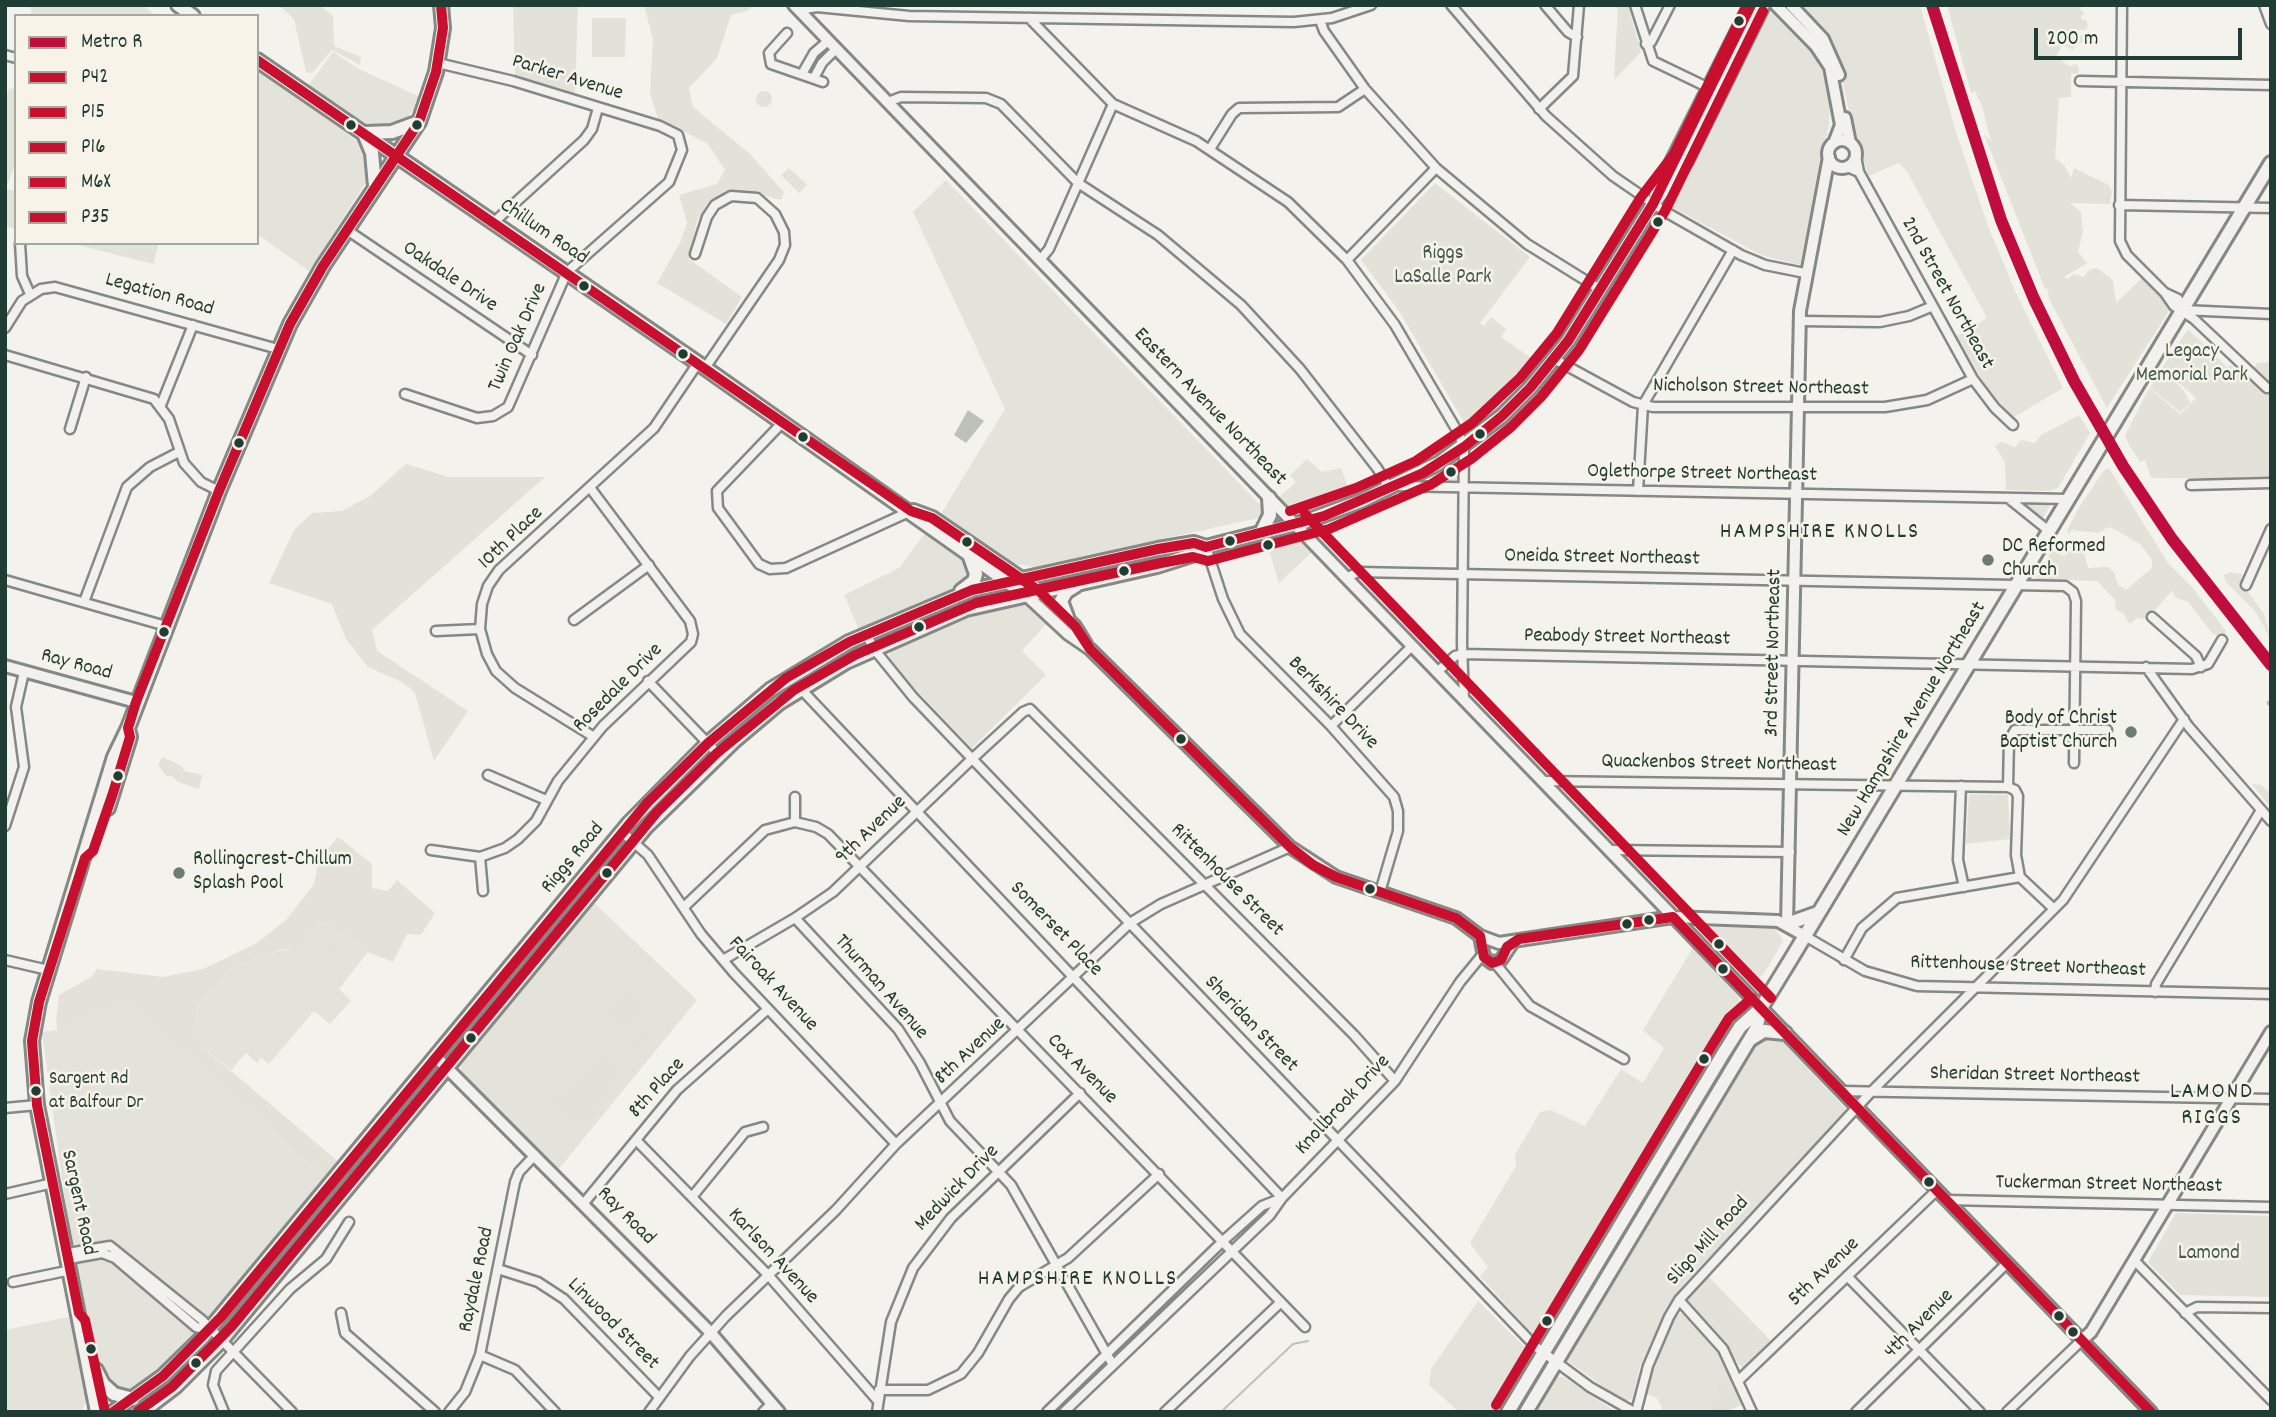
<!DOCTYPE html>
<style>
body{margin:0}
#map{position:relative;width:2276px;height:1417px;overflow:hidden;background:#f4f2ec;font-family:Dekko,sans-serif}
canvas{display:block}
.frame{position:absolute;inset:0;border:7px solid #1f3d34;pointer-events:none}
.legend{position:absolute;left:14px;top:14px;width:245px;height:231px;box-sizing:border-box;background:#f7f3e8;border:2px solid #a1aaa0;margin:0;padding:9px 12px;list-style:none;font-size:21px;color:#1f3d34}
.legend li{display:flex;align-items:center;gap:14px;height:35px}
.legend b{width:35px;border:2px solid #a1aaa0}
.scale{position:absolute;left:2034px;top:28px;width:208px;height:32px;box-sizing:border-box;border:4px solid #1f3d34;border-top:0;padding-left:9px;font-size:21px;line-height:24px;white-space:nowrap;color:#1f3d34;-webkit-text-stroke:5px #f7f3e8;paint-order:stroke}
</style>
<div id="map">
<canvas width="2276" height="1417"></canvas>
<div class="frame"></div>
<ul class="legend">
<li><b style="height:9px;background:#bf0d3e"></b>Metro R</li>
<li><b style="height:9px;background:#c8102e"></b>P42</li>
<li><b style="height:9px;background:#c8102e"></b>P15</li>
<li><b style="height:9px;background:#c8102e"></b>P16</li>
<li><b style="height:9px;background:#c8102e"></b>M6X</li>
<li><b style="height:9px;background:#c8102e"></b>P35</li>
</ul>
<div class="scale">200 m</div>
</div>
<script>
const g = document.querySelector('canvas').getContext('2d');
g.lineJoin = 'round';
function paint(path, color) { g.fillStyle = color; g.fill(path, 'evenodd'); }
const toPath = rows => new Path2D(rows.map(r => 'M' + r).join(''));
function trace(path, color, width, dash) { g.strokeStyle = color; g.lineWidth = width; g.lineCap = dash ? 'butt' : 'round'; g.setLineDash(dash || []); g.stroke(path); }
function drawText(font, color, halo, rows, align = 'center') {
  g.font = font + ' Dekko,sans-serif'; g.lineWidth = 5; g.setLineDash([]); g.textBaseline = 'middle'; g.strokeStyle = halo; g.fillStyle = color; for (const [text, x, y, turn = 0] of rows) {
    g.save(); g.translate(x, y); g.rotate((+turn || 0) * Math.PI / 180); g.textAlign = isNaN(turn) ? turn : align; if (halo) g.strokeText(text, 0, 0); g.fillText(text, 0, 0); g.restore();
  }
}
paint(toPath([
 [31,5,142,5,153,13,151,16,31,16],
 [1797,5,1920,5,1956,132,1988,226,2016,293,2063,388,2012,418,1984,383,1957,336,1987,318,1906,170,1898,163,1869,176,1853,132,1839,63],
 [1772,10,1819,60,1830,97,1829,124,1800,265,1761,255,1666,204,1757,31],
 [333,52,359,69,420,97,406,122,394,129,369,129,307,87],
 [257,68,364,146,372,173,309,271,257,234],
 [946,180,1266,511,1259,518,1034,567,1007,563,939,517,1005,409,913,212],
 [1307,459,1322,472,1341,468,1352,498,1295,516,1278,498,1296,482,1290,475],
 [926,532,972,564,974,578,860,632,844,595,899,568],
 [1292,535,1312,552,1279,583,1266,541],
 [1014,602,1028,604,1049,621,1022,651,1046,675,972,748,895,668,889,656,894,646,971,612],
 [593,902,697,1000,558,1170,461,1071,460,1063],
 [315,922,330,925,368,952,339,989,351,1001,330,1024,314,1011,269,1064,261,1058,257,1063,246,1053,231,1070,197,1042,193,1031,199,1004,232,968,269,953,288,950],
 [1704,927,1775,928,1783,941,1763,975,1755,979,1701,930],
 [1694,946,1739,998,1743,1011,1548,1333,1534,1336,1480,1276,1488,1267,1470,1243,1516,1166,1515,1155,1540,1112,1551,1110,1585,1126,1621,1069,1643,1083,1664,1048,1643,1030],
 [126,1001,324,1177,208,1319,116,1249,72,1244,70,1238,42,1032,52,1031],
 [1775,1034,1848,1111,1684,1284,1666,1309,1640,1367,1632,1399,1624,1401,1566,1360,1760,1037],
 [104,1257,195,1333,173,1358,132,1391,114,1392,101,1379,80,1287,76,1263],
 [1478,1301,1531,1353,1531,1362,1501,1412,1459,1412,1429,1385,1431,1369],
 [1682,1313,1711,1342,1726,1363,1708,1412,1664,1412,1656,1397,1646,1394,1672,1318],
 [73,1316,88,1395,82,1412,5,1412,5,1330],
 [1556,1377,1563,1377,1616,1412,1533,1412]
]), '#e4e3db');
paint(toPath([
 [279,5,320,5,333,16,334,46,361,57,360,65,332,50,312,73,306,72,294,19],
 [513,5,578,5,575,94,515,76],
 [644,5,753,5,747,11,731,15,717,58,689,88,693,107,750,154,784,192,781,200,752,193,720,196,697,220,689,259,742,297,726,324,657,283,681,241,687,222,679,195,717,184,725,170,707,143,658,119,650,93,653,39],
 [1618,5,1628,5,1641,52,1614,80],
 [1947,5,2084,5,2080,8,2085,15,2081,15,2081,19,2086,20,2088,26,2086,30,2072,30,2072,35,2096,36,2077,44,2073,50,2063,45,2056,56,2069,66,2077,64,2079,70,2078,74,2071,74,2071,97,2059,98,2055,158,2064,165,2071,178,2074,168,2109,185,2112,192,2110,204,2070,203,2081,212,2083,231,2078,252,2087,263,2064,277,2068,279,2074,274,2084,277,2090,269,2097,268,2113,280,2116,303,2143,277,2171,308,2107,408,2049,299,2047,287,2045,289,1984,134,1991,141,1982,106,1975,91,1971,93],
 [592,18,626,18,625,57,592,57],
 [10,88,16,89,16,162,6,189,16,191,16,229,5,226,5,98],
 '756 99a8 8 0 1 1 16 0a8 8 0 1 1-16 0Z',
 [789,168,807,185,799,193,781,175],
 [1435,183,1530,257,1480,323,1484,326,1491,317,1506,329,1501,337,1539,363,1492,411,1469,431,1399,311,1361,260],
 [71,243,159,243,153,264],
 [2188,329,2227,367,2230,365,2248,379,2257,363,2271,362,2271,479,2151,478,2145,460,2140,462,2129,445,2125,436,2149,388,2180,414,2196,398,2162,368],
 [2161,368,2184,391,2190,403,2180,412,2150,388],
 [2079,415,2090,433,2058,488,2049,491,2006,490,2005,463,1995,446,2001,442,2015,447,2021,440,2035,443,2041,435],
 [1455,461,1460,463,1457,482,1427,481],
 [406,464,449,477,545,477,372,630,377,651,468,711,434,761,415,693,404,683,368,667,346,639,332,604,269,583,294,530,312,513,342,511,370,496],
 [2109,468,2168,563,2192,587,2226,631,2225,639,2212,633,2188,602,2176,598,2172,591,2147,619,2137,618,2130,624,2123,613,2116,610,2115,600,2097,581,2036,579,2052,551,2064,556,2071,551,2084,553,2088,568,2108,567,2114,572,2118,585,2126,590,2152,568,2152,560,2141,545,2116,530,2109,527,2098,533,2072,530,2069,534,2067,531,2078,509,2105,469],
 [2052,502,2042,519,2024,505,2026,503],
 [2230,572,2242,574,2241,582,2264,614,2271,639,2255,611,2225,581,2224,575],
 [162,757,180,765,185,771,202,775,199,789,178,782,172,776,166,776,158,765],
 [2252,784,2261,785,2271,794,2271,808],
 [1969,794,2008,795,2010,839,1966,844],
 [338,837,372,864,372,888,388,891,397,880,435,913,421,935,407,934,393,962,368,952,330,925,315,922,301,946,269,953,232,968,199,1004,193,1031,205,1049,340,1163,324,1177,126,1002,57,1029,56,1019,59,995,91,977,97,969,163,977,203,969,257,943,287,919,314,884,319,859],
 [337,934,344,941,327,957,323,954,324,948],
 [628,989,646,1009,623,1030,605,1011],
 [649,1023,659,1033,637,1052,627,1041],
 [622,1046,633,1053,631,1060,619,1061,614,1057],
 [606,1054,624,1071,584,1131,550,1100],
 [2176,1213,2271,1216,2271,1297,2180,1295,2148,1262],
 [1707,1275,1772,1342,1743,1369,1686,1298],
 [1726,1363,1744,1404,1726,1412,1708,1412]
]), '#e2e2d9');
paint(toPath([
 [968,410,984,421,966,443,954,435]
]), '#bcc2b9');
trace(toPath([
 [1221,1412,1293,1344,1308,1341]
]), '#bcc2b9', 2);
const minor = toPath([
 [1451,5,1546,116,1613,176,1664,211,1741,255,1765,265,1805,273],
 [1545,5,1568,32,1577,37],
 [1635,5,1653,61,1709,88],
 [2122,5,2120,241,2127,255,2165,293,2178,299,2183,310],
 [2264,5,2271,24],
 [799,10,817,7,909,16,1294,22,1332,18,1371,5],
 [1029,18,1113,104,1196,141,1288,202,1347,260,1395,325,1459,434,1464,450,1462,643,1464,700],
 [1320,20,1324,31,1365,89,1436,168,1527,244,1601,290],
 [787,33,769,53,771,64,823,82],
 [1646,44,1651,42,1670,5],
 [5,55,16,58],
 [802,74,814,53,828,41],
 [814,78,822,63,836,49],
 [2080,81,2271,85],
 [888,102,901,97,986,98,1001,104,1078,183,1158,235,1241,305,1300,369,1377,468,1390,489],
 [1539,109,1573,76,1579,5],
 [1210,149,1232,114,1239,108,1338,107,1365,89],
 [1856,156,1859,172,1973,379,1995,408,2013,425],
 [1847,167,1859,172],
 [2119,205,2271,208],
 [493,223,584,140,592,129,598,108],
 [347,230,532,355],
 [20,243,22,276,30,294],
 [695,254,707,217,715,205,731,196,757,198,775,214,784,232,785,245,779,260,705,368],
 [1040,260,1049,249,1113,104],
 [1347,260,1436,168],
 [2165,293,2174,306,2194,319,2267,388],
 [2183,310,2271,314],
 [1800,321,1880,322,1909,316,1933,306],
 [5,328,22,301,41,289,55,287,278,349],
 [5,355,154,399,169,419,184,463,201,482,219,491],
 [1554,359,1633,402,1653,407,1885,407,1927,400,1973,379],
 [405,394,477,418,493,416,508,407,567,272,669,182,682,150,678,135,660,126,513,81,438,63],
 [161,405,193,325],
 [783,422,717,491,718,508,759,564,770,569,786,568,911,511],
 [70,429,86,377],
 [2191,485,2271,483],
 [1396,486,2068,499],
 [1638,491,1643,405,1733,250],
 [2008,498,2049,531],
 [1206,547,1223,599,1240,634,1331,726,1394,797,1398,811,1398,831,1380,892],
 [1346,578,1358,572,2065,586,2073,592,2076,601,2074,763],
 [5,580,166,626],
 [2246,585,2271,529],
 [84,602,127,487,150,467,179,452],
 [2152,617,2196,656,2201,667],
 [574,620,649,565],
 [436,631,480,629],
 [866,634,874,649,913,697,1536,1347,1590,1387,1634,1412],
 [2146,667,2189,727,2271,821],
 [1437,672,1455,656,1463,654,2192,669,2208,664,2222,640],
 [648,681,719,755],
 [800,688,1282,1198],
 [1331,726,1412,646],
 [594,737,515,688,496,671,487,654,480,629,482,604,488,586,499,570,654,428,698,363],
 [488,775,546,800],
 [1542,781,2008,787,2015,790,2018,796,2016,855,2020,877],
 [1961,786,1958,860,1964,887],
 [2008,787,2009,740,2015,730,2107,730],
 [795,822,795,797],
 [5,826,24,767,16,707,24,672],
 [622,832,648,855,701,934,734,973,896,1144],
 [431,850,480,857,505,848,518,839,536,821,558,781,603,726,691,642,693,634,690,621,591,489],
 [1609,850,1790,852],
 [480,857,483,891],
 [685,906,765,830,795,822,816,827,828,834,1305,1327],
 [795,918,898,1029,920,1063,950,1121,1011,1185,1113,1365],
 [1805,936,1865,971,1917,986,2271,994],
 [5,960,48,970],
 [723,960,795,918,833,892,973,758,1023,712,1030,709,1354,1035,1395,1081],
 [1844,960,1862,928,1897,898,2020,877,2054,909],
 [1495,963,1530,1006,1624,1059],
 [2155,992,2156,984,2261,810],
 [1841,1091,2271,1099],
 [5,1108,37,1105],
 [636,1140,769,1276,878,1401],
 [5,1194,53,1183],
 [692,1197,745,1132,763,1127],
 [1947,1200,2271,1207],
 [584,1203,677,1090,768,1009],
 [68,1253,110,1246,202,1320,292,1412],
 [69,1259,102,1253,115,1258,196,1327,209,1330],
 [2134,1260,2271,1400],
 [498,1269,538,1282,564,1299,659,1397],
 [1847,1276,1980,1412],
 [13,1282,71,1270],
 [1679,1300,1723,1349,1752,1412],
 [341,1313,345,1333,435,1412],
 [2185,1313,2197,1307,2271,1308],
 [480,1355,515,1370,555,1412],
 [1738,1381,1937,1190],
 [879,1390,928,1390,961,1374,978,1353,1009,1299,1019,1287,1068,1258,1159,1174],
 [224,1412,213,1385,216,1371,290,1289,326,1259,349,1222],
 [449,1412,465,1392,480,1355,515,1182,519,1172,535,1155],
 [649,1412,690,1356,726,1316,836,1210,896,1144,1130,923,1161,904,1290,847],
 [763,1412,772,1403],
 [877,1412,891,1322,913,1268,951,1218,1080,1093],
 [1047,1412,1223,1241,1262,1206,1282,1198],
 [1064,1412,1270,1215,1282,1198,1395,1081,1460,982,1483,954],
 [1165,1412,1281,1302],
 [1636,1412,1648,1366,1669,1317,1679,1300,1871,1092,2063,900,2184,719],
 [1856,1412,2007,1263],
 [2007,1412,2082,1340]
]);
const tertiary = toPath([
 [794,5,2151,1412],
 [1776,5,1816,46,1830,67,1841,125,1834,143],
 [1791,5,1823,39,1839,75],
 [1845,118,1850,143],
 '1828 154a14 14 0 1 1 28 0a14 14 0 1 1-28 0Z',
 [1039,591,1075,626,1086,644],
 [1025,594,1068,634,1090,649,1290,847,1336,877,1456,918,1480,936,1499,943,1673,917,1778,921,1805,936],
 [5,666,136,702],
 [1787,924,1800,311,1829,157],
 [1480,936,1484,957,1492,963,1501,960,1513,942],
 [435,1056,710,1332,779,1412],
 [2082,1340,2091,1332,2271,1032]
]);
const secondary = toPath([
 [178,5,193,16],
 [257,60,705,368,1025,594],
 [366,133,392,132,419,122],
 [365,136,372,153,375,186],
 [913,511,932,518,1039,591],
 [108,808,130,737,128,729],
 [97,1412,37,1105,32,1041,39,1002,114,757,128,728,219,491,290,324,323,266,419,122,436,72,443,28,441,5]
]);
const primary = toPath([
 [1656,194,1751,5],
 [1261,533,1270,515,1269,498],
 [961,591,974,581,976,574,970,557],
 [1067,617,1061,601,1066,592,1077,585],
 [1787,924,1818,913],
 [1751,1039,1764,1031,1785,1033],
 [96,1370,103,1384,114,1394,133,1399],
 [113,1412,163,1376,203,1337,629,823,708,743,770,690,849,642,972,590,1158,549,1194,543,1206,547],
 [142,1412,176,1386,221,1341,646,827,734,741,779,703,846,662,966,609,1157,566,1195,554,1206,547,1304,522,1361,501,1439,463,1502,416,1530,388,1568,341,1653,204,1686,161,1763,5],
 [1508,1412,1723,1054,1740,1027,1761,1008],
 [1526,1412,1756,1029,1761,1008,1791,959,2271,163]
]);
trace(minor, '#848985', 13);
trace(tertiary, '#848985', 16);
trace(secondary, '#848985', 18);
trace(primary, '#848985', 18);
trace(minor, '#f2f1ed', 8);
trace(tertiary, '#f2f1ed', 10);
trace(secondary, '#f2f1ed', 12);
trace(primary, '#f2f1ed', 12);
const rail = toPath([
 [2269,703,2271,705]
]);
trace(rail, '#b0b2ae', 4.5);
trace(rail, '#f7f3e8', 2, [5]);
trace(toPath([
 [257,60,911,511,932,518,1039,591,1075,626,1090,649,1290,847,1313,865,1336,877,1456,918,1480,936,1484,957,1492,963,1501,960,1507,947,1519,939,1673,917],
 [1673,917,2151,1412]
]), '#c8102e', 10);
trace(toPath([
 [113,1412,163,1376,221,1317,647,803,708,743,786,678,849,642,972,590,1158,549,1194,543,1206,547,1324,516,1423,473,1464,447,1502,416,1530,388,1568,341,1653,204,1751,5]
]), '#c8102e', 10);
trace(toPath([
 [137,1412,172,1387,232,1326,657,812,717,753,794,690,855,655,976,603,1161,563,1193,557,1208,561,1329,529,1430,485,1471,459,1511,427,1541,397,1579,350,1665,211,1763,11]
]), '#c8102e', 10);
trace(toPath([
 [1290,511,1356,488,1416,461,1472,423,1520,378,1557,333,1641,197,1674,154,1747,5],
 [1305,514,1771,998],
 [1496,1405,1711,1047,1729,1018,1752,998]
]), '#c8102e', 10);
trace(toPath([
 [105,1412,85,1320,79,1313,37,1105,32,1041,39,1002,85,858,93,851,113,793,130,737,128,728,136,702,219,491,290,324,323,266,419,122,436,72,443,28,441,5]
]), '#c8102e', 10);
trace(toPath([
 [1932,5,2001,220,2034,299,2074,381,2123,466,2172,539,2271,665]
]), '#bf0d3e', 12);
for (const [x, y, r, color] of [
 [1739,21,6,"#1f3d34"],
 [351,125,6,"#1f3d34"],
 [417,125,6,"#1f3d34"],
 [1658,222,6,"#1f3d34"],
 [584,286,6,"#1f3d34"],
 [683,354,6,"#1f3d34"],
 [1480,434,6,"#1f3d34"],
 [803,437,6,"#1f3d34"],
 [239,443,6,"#1f3d34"],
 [1451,472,6,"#1f3d34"],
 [1230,541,6,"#1f3d34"],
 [967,542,6,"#1f3d34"],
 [1268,545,6,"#1f3d34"],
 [1988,560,7,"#6a7c74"],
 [1124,571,6,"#1f3d34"],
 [919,627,6,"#1f3d34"],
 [164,632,6,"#1f3d34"],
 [2131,732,7,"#6a7c74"],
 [1181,739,6,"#1f3d34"],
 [118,776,6,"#1f3d34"],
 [179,873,7,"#6a7c74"],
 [607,873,6,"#1f3d34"],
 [1370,889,6,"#1f3d34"],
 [1649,920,6,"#1f3d34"],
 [1627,924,6,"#1f3d34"],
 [1719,944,6,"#1f3d34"],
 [1723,969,6,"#1f3d34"],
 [471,1038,6,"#1f3d34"],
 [1704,1059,6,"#1f3d34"],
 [36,1091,6,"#1f3d34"],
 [1929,1182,6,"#1f3d34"],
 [2059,1316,6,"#1f3d34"],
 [1547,1321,6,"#1f3d34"],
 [2073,1332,6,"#1f3d34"],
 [91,1349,6,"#1f3d34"],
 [196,1363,6,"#1f3d34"]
]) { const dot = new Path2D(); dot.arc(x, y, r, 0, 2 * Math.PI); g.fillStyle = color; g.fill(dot); trace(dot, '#f7f3e8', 2.5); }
drawText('19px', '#1f3d34', '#f7f3e8', [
 ["Sargent Rd",49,1080],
 ["at Balfour Dr",49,1104]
], 'left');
drawText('21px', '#1f3d34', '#f7f3e8', [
 ["Parker Avenue",567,79,17],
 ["Chillum Road",543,233,34],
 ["Oakdale Drive",449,278,34],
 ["2nd Street Northeast",1946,294,61],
 ["Legation Road",159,296,16],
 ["Twin Oak Drive",519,338,-66],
 ["Nicholson Street Northeast",1761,389,1],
 ["Eastern Avenue Northeast",1209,408,46],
 ["Oglethorpe Street Northeast",1702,475,1],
 ["10th Place",512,539,-44],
 ["Oneida Street Northeast",1602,559,1],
 ["Peabody Street Northeast",1627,639,1],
 ["3rd Street Northeast",1775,653,-89],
 ["Ray Road",76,666,15],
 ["Rosedale Drive",619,689,-45],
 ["Berkshire Drive",1332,704,46],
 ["New Hampshire Avenue Northeast",1913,720,-59],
 ["Quackenbos Street Northeast",1719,765,1],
 ["9th Avenue",872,831,-44],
 ["Riggs Road",574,859,-50],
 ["Rittenhouse Street",1226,881,45],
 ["Somerset Place",1055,930,46],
 ["Rittenhouse Street Northeast",2028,968,2],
 ["Fairoak Avenue",772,985,47],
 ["Thurman Avenue",880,988,49],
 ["Sheridan Street",1250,1025,46],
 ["8th Avenue",971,1052,-43],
 ["Cox Avenue",1081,1070,45],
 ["Sheridan Street Northeast",2035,1077,1],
 ["8th Place",658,1089,-48],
 ["Knollbrook Drive",1344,1106,-47],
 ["Tuckerman Street Northeast",2109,1186,1],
 ["Medwick Drive",958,1189,-46],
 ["Sargent Road",77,1203,78],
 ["Ray Road",625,1217,45],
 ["Sligo Mill Road",1709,1242,-48],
 ["Karlson Avenue",772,1257,47],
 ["5th Avenue",1825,1273,-44],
 ["Raydale Road",478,1280,-78],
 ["Linwood Street",612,1325,45],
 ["4th Avenue",1920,1325,-45]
]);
drawText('21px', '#435b52', '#f7f3e8', [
 ["Riggs",1443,255],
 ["LaSalle Park",1443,279],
 ["Legacy",2192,353],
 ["Memorial Park",2192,377],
 ["Lamond",2209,1255]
]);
drawText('21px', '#1f3d34', '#f7f3e8', [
 ["DC Reformed",2002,548],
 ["Church",2002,572],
 ["Body of Christ",2117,720,"right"],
 ["Baptist Church",2117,744,"right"],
 ["Rollingcrest-Chillum",193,861],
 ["Splash Pool",193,885]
], 'left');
g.letterSpacing = '2px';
drawText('23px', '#1f3d34', '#f7f3e8', [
 ["HAMPSHIRE KNOLLS",1820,534],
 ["LAMOND",2212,1094],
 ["RIGGS",2212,1120],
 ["HAMPSHIRE KNOLLS",1078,1281]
]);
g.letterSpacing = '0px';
</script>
